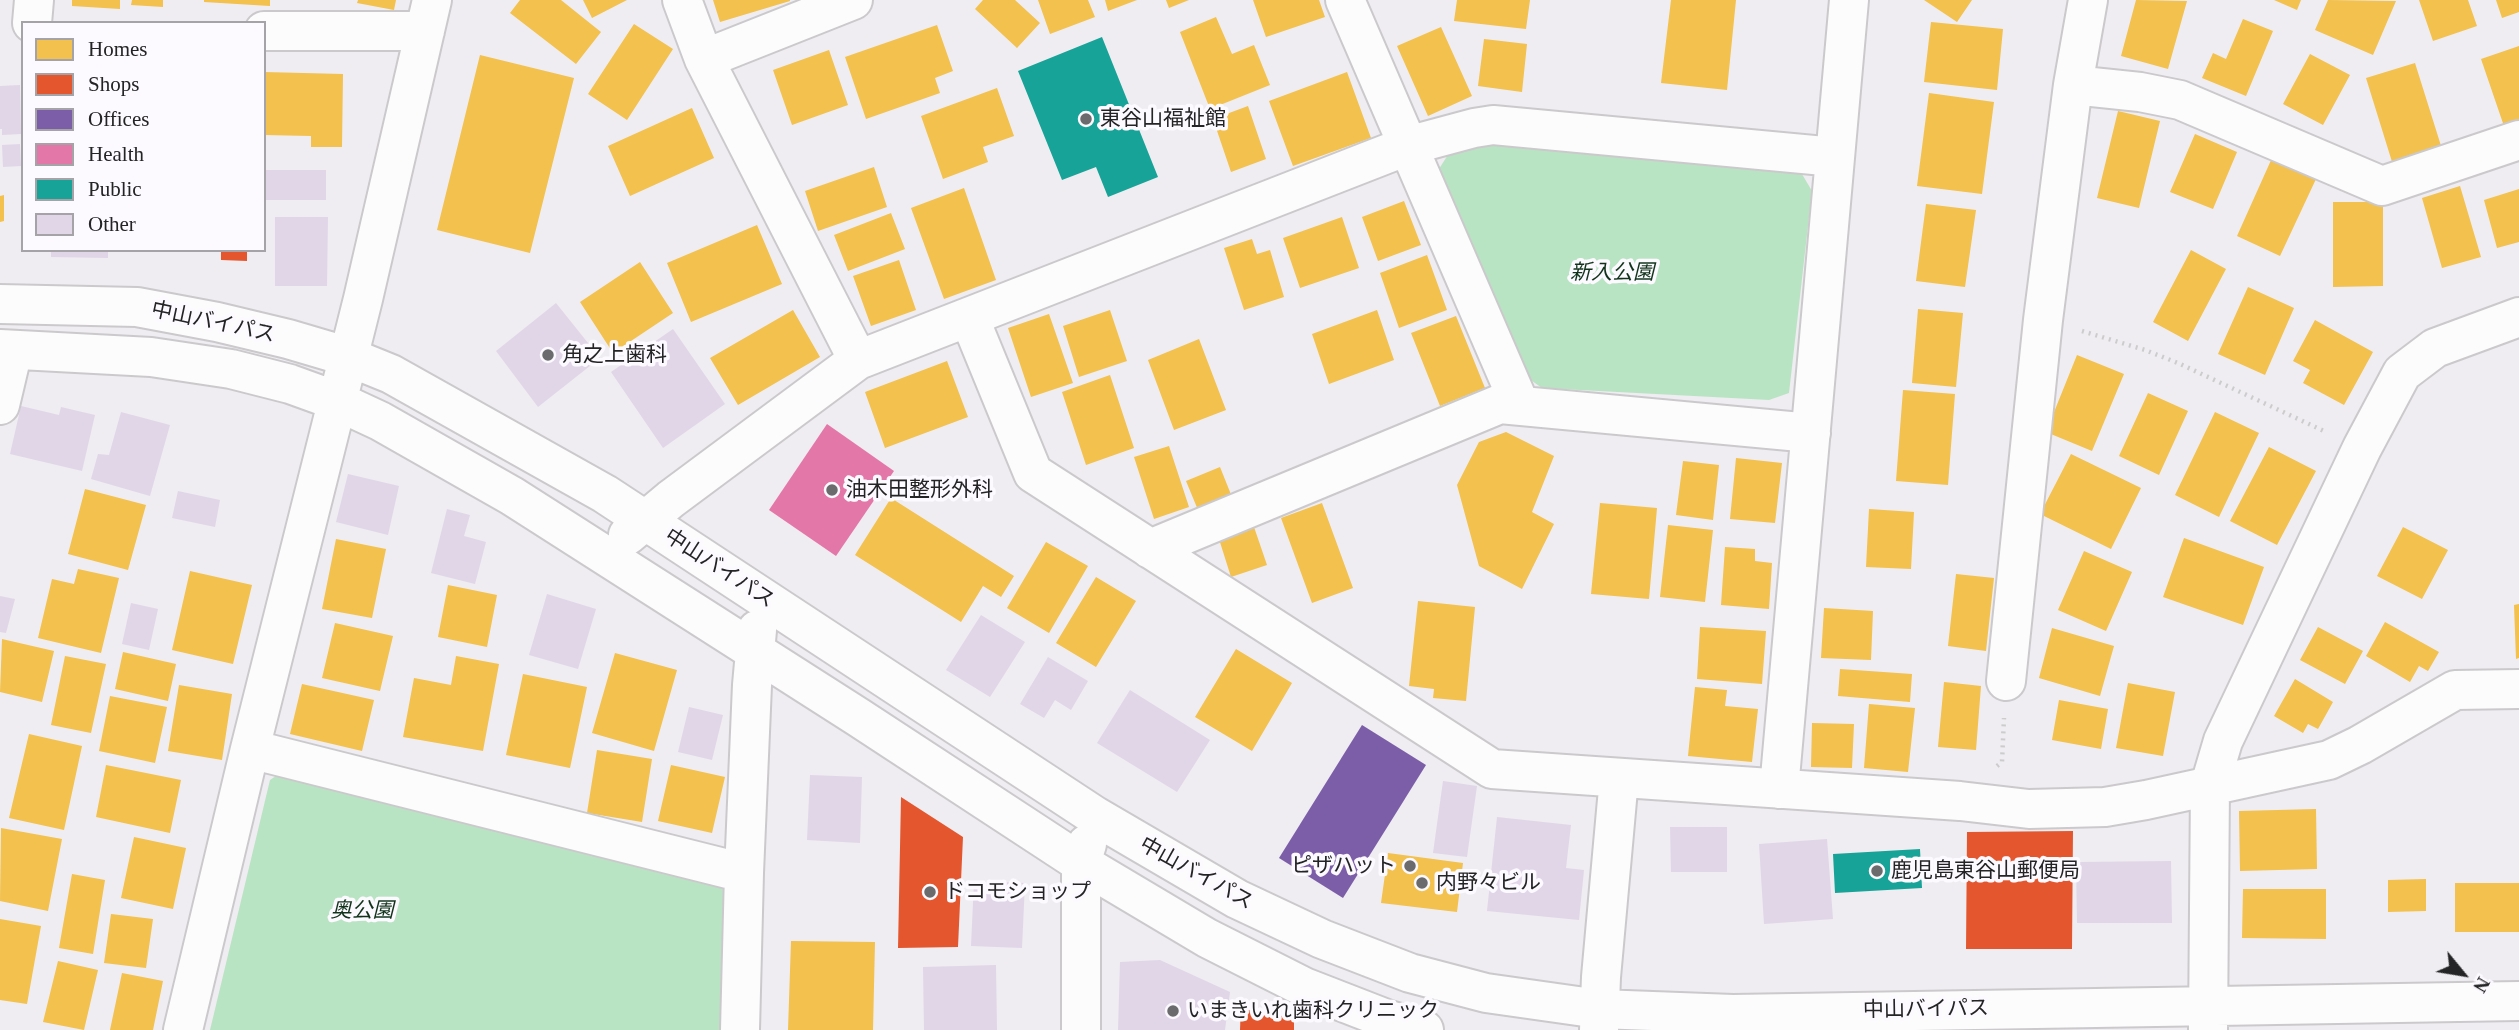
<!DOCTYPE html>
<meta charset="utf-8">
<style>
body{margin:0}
#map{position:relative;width:2519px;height:1030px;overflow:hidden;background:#efedf1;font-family:"Times New Roman",serif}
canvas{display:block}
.legend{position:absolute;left:21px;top:21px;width:245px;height:231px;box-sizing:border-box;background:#fcf9ff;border:2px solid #a6a3a8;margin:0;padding:9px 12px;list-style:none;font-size:21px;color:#242325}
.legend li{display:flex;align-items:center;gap:14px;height:35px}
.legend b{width:35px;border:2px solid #a6a3a8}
.north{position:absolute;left:2428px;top:939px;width:70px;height:70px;-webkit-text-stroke:5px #fcf9ff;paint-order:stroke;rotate:120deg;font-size:19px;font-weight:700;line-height:28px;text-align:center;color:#242325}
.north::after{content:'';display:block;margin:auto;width:24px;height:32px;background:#242325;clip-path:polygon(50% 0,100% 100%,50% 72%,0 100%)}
</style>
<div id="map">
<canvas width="2519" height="1030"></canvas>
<ul class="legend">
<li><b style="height:19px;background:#f2c14e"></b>Homes</li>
<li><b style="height:19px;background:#e4572e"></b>Shops</li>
<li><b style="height:19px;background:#7b5ea7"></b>Offices</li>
<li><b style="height:19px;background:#e377a8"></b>Health</li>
<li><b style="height:19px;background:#17a398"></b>Public</li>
<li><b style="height:19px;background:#e0d6e8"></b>Other</li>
</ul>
<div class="north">N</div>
</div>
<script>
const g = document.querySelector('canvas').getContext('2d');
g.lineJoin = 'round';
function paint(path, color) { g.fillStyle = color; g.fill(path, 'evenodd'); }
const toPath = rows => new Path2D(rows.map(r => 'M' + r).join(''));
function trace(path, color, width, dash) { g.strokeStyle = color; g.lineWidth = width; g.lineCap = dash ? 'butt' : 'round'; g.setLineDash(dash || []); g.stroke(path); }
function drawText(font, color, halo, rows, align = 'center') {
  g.font = font + ' "Times New Roman","Noto Sans JP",serif'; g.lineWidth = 7; g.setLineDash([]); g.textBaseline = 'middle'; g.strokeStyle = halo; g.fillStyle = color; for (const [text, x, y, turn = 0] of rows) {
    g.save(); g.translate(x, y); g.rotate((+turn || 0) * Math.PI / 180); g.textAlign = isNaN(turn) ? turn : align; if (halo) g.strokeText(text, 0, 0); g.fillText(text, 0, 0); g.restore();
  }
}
paint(toPath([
 [1474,142,1799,169,1812,191,1789,393,1769,400,1542,388,1528,378,1437,172,1451,150],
 [286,769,726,887,724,1030,210,1030,270,780]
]), '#b9e4c3');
paint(toPath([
 [72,0,120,0,120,9,72,6],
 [132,0,163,0,163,7,131,5],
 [204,0,270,0,270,6,204,2],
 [358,0,396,0,394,10,357,3],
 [520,0,561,0,601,32,576,64,510,13],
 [583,0,627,0,592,18],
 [713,0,790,0,790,1,720,22],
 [983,0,1015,0,1040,23,1017,48,975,9],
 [1038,0,1088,0,1095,17,1050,34],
 [1105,0,1137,0,1108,11],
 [1166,0,1189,0,1169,8],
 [1253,0,1319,0,1325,17,1266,37],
 [1457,0,1530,0,1526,29,1454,21],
 [1671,0,1736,0,1727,90,1661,83],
 [1924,0,1972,0,1957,22],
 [2136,0,2187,1,2168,69,2121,56],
 [2274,0,2301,0,2297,10],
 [2328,0,2396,1,2373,55,2315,30],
 [2419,0,2468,0,2477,26,2433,41],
 [2496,0,2519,0,2519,12,2502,18],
 [1216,17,1232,54,1254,45,1270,85,1210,109,1180,32],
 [2243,19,2273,31,2246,96,2202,78,2213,53,2226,59],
 [1931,22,2003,29,1997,90,1924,82],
 [634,24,673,49,627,120,588,94],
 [937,25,953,71,935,78,940,93,866,119,845,57],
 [1441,27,1472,96,1428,116,1397,46],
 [1484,39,1527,44,1522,92,1478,86],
 [2519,46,2519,128,2506,132,2481,59],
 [829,50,848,105,792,125,773,70],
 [2310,54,2350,75,2323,125,2283,104],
 [480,55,574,78,530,253,437,230],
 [2415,63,2442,149,2393,165,2366,78],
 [264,72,343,74,342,147,311,147,311,136,264,135],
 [1347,72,1371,138,1293,166,1269,101],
 [997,88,1014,136,983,147,988,162,943,179,921,116],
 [1929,93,1994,102,1982,194,1917,186],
 [1248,106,1266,159,1231,172,1213,119],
 [692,108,714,158,630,196,608,146],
 [2118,111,2160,121,2139,208,2097,198],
 [2195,134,2237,152,2213,209,2170,192],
 [2272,158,2316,179,2280,256,2237,236],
 [874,167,887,207,818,231,805,191],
 [2460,186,2481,257,2442,268,2422,198],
 [964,188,996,280,944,299,911,208],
 [2519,189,2519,242,2497,248,2484,200],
 [4,195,4,221,0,222,0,196],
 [1404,201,1421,245,1378,261,1362,217],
 [2333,202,2383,202,2383,286,2333,287],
 [1926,204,1976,210,1965,287,1916,281],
 [891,213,905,249,848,271,834,235],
 [1342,217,1359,268,1300,288,1283,238],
 [757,225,782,284,691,322,667,263],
 [1252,239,1257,254,1270,250,1284,297,1244,310,1224,248],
 [2191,250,2226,269,2188,341,2153,322],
 [1427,255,1447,310,1399,328,1380,273],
 [899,260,916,310,871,326,853,276],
 [640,262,673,313,613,353,580,302],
 [2248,287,2294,308,2265,375,2218,354],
 [1918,309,1963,313,1956,387,1912,383],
 [793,310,820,357,738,405,710,358],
 [1110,310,1127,361,1079,377,1063,326],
 [1377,310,1394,360,1329,384,1312,334],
 [1049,314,1073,383,1031,397,1008,328],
 [1456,316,1485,388,1440,406,1411,333],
 [2315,320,2373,352,2344,405,2303,383,2310,370,2293,361],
 [1199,339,1226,410,1174,430,1148,360],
 [2077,355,2124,374,2092,451,2046,432],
 [947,361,968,417,885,448,865,392],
 [1110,375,1134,448,1086,465,1062,392],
 [1903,390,1955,394,1948,485,1896,481],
 [2148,393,2188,411,2159,475,2119,456],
 [2215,412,2259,433,2219,517,2175,495],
 [1506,432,1554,456,1532,512,1554,524,1522,589,1479,566,1457,485,1479,442],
 [1169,446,1189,507,1154,519,1134,457],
 [2269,447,2316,471,2277,545,2230,521],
 [2071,454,2141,488,2111,549,2040,514],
 [1736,458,1782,463,1775,523,1730,519],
 [1683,461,1719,465,1713,520,1676,515],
 [1220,467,1232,497,1198,510,1186,481],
 [85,489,146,505,128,570,68,554],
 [891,498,1014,576,1001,597,983,586,961,622,855,555],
 [1322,503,1353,588,1312,603,1281,518],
 [1600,503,1657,508,1649,599,1591,594],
 [1869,509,1914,512,1911,569,1866,567],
 [1668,525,1713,530,1705,602,1660,597],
 [1254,527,1267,565,1231,577,1219,539],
 [2403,527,2448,550,2422,599,2377,576],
 [2184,538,2264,567,2243,625,2163,597],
 [336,539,386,549,372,618,322,609],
 [1046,542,1088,566,1049,633,1007,608],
 [1725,547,1755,549,1755,561,1772,563,1769,609,1721,605],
 [2084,551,2132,572,2106,631,2058,610],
 [78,569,119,578,101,653,38,638,52,579,74,584],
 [190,571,252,585,233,664,172,650],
 [1956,574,1994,578,1986,651,1948,646],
 [1096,577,1136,601,1096,667,1056,643],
 [448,585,497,595,487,647,438,637],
 [1418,601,1475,607,1466,701,1433,698,1434,689,1409,686],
 [2519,604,2519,658,2516,659,2514,605],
 [1824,608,1873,611,1871,660,1821,658],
 [2385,622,2439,652,2428,671,2419,666,2410,682,2366,656],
 [335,623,393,636,380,691,322,678],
 [1700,627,1766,631,1762,684,1697,679],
 [2318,627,2363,651,2345,684,2300,660],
 [2052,628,2114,646,2100,696,2039,678],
 [2,639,54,651,42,702,0,692],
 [1236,649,1292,683,1252,751,1195,717],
 [123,652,176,664,168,701,115,689],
 [615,653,677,670,654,751,592,733],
 [65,656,106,664,91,733,51,725],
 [456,656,499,664,483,751,403,737,414,678,451,685],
 [1840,669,1912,674,1910,702,1838,696],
 [523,674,587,687,570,768,506,755],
 [2295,679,2333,702,2318,729,2308,724,2303,733,2274,716],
 [1944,682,1981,686,1976,750,1938,747],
 [2128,683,2175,692,2163,756,2116,748],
 [302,684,374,700,362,751,290,734],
 [179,685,232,694,222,760,168,751],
 [1695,687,1727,690,1725,706,1758,709,1752,762,1688,756],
 [110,696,167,707,155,763,99,751],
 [2059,700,2108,709,2101,749,2052,740],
 [1869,704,1915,708,1908,772,1864,768],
 [1812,723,1854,724,1852,768,1811,767],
 [29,734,82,746,64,830,9,818],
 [597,750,652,759,642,822,587,813],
 [106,765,181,780,170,833,96,817],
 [671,765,725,777,712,833,658,821],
 [2316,809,2317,869,2240,871,2239,811],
 [1,828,62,839,48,911,0,901],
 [134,837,186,848,173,909,121,898],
 [1388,853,1463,863,1457,912,1381,903],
 [72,874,105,880,93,954,59,948],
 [2426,879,2426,911,2388,912,2388,880],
 [2455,883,2519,883,2519,932,2455,932],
 [2243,889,2326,889,2326,939,2242,938],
 [111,914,153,919,146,968,104,963],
 [0,919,41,926,27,1004,0,1000],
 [791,941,875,942,873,1030,788,1030],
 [58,961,98,970,84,1030,43,1022],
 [122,973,163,981,153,1030,110,1030]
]), '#f2c14e');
paint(toPath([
 [221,250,247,250,247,261,221,260],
 [901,797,963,837,958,947,898,948],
 [2073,831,2072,949,1966,949,1967,832],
 [1241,1002,1294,1020,1294,1030,1240,1030]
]), '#e4572e');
paint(toPath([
 [1362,725,1426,765,1343,898,1279,858]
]), '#7b5ea7');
paint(toPath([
 [827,424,894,471,836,556,769,510]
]), '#e377a8');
paint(toPath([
 [1102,37,1158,177,1108,197,1096,167,1062,180,1018,71],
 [1920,849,1922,888,1835,893,1833,854]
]), '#17a398');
paint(toPath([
 [20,85,21,134,2,135,2,129,0,129,0,86],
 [20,144,21,166,3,167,2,145],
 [264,170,326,170,326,200,264,200],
 [275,217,328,217,327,286,275,286],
 [51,250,108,250,108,258,51,257],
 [556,303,600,358,538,407,496,351],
 [673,329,725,404,663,448,611,372],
 [21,406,59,415,61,407,95,415,82,471,10,454],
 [121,412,170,425,150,496,91,479,98,454,109,455],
 [348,474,399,486,388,535,336,522],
 [178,491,220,500,215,527,172,518],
 [447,509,470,515,464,536,486,542,475,584,431,573],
 [547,594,596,609,578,669,529,655],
 [0,596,15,599,6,633,0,632],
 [131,603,158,609,149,650,122,644],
 [981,615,1025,642,990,697,946,670],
 [1048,657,1088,681,1071,710,1055,700,1044,718,1020,704],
 [1130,690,1210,740,1177,792,1097,743],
 [689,707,723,715,712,760,678,752],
 [810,775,862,777,860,843,807,840],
 [1443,781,1477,786,1467,857,1433,853],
 [1497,817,1571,825,1566,868,1584,870,1579,920,1487,911],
 [1670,827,1727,827,1727,872,1671,872],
 [1827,839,1833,919,1764,924,1759,844],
 [2171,861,2172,923,2077,923,2076,862],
 [974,881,1025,883,1022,948,971,946],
 [1160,960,1230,992,1225,1030,1118,1030,1120,962],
 [996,965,997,1030,924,1030,923,967]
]), '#e0d6e8');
const minor = toPath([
 [682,0,704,59,858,360],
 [1345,0,1520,405],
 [32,23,34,0],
 [264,31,425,31],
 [704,59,853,0],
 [2073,85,2140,92,2180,100,2382,186,2519,140],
 [0,304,137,307,217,322,288,339,349,357,391,374,605,494,1095,816,1237,899,1322,939,1410,973,1486,993,1599,1009,1733,1014,2519,1001],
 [969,317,1033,473,1492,769,1960,801,2029,809,2105,807,2146,800,2329,760,2360,745,2455,690,2519,689],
 [0,349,151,357,231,369,290,384,337,401,380,421,512,496,858,717,1081,863,1207,938,1304,987,1389,1020,1424,1030],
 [0,405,13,350],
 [628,535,671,499,858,360,1407,146,1474,128,1493,125,1835,157],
 [1150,549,1500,404,1811,433],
 [2006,681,2043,320,2073,85,2088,0],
 [250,749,744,873],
 [1779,789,1849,0],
 [183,1030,250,749,363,299,432,0],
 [740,1030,744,873,752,685,757,630],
 [1081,1030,1081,863,1087,844],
 [1599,1030,1601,977,1619,778],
 [2208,1030,2210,785,2223,741,2362,448,2402,373,2435,348,2519,317]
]);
trace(minor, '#cbc9cc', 42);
trace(toPath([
 [2082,331,2145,350,2178,363,2326,432],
 [1997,766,2002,762,2004,718]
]), '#cdcccd', 4.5, [2, 5]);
trace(minor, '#fdfcfd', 38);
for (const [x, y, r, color] of [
 [1086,119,7,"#6b6a6c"],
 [548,355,7,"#6b6a6c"],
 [832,490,7,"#6b6a6c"],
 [1410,866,7,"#6b6a6c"],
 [1877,871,7,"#6b6a6c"],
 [1422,883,7,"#6b6a6c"],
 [930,892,7,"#6b6a6c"],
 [1173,1011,7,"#6b6a6c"]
]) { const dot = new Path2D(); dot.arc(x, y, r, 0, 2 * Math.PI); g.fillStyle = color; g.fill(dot); trace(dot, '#fcf9ff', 2.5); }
drawText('21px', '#242325', '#fcf9ff', [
 ["東谷山福祉館",1100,119],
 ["角之上歯科",562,355],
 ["油木田整形外科",846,490],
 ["ピザハット",1396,866,"right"],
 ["鹿児島東谷山郵便局",1891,871],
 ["内野々ビル",1436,883],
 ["ドコモショップ",944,892],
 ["いまきいれ歯科クリニック",1187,1011]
], 'left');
drawText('italic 21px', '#10331a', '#fcf9ff', [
 ["新入公園",1612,273],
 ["奥公園",362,911]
]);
drawText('21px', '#242325', '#fcf9ff', [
 ["中山バイパス",213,323,12],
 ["中山バイパス",719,569,33],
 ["中山バイパス",1196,874,29],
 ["中山バイパス",1926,1010,-1]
]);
</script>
